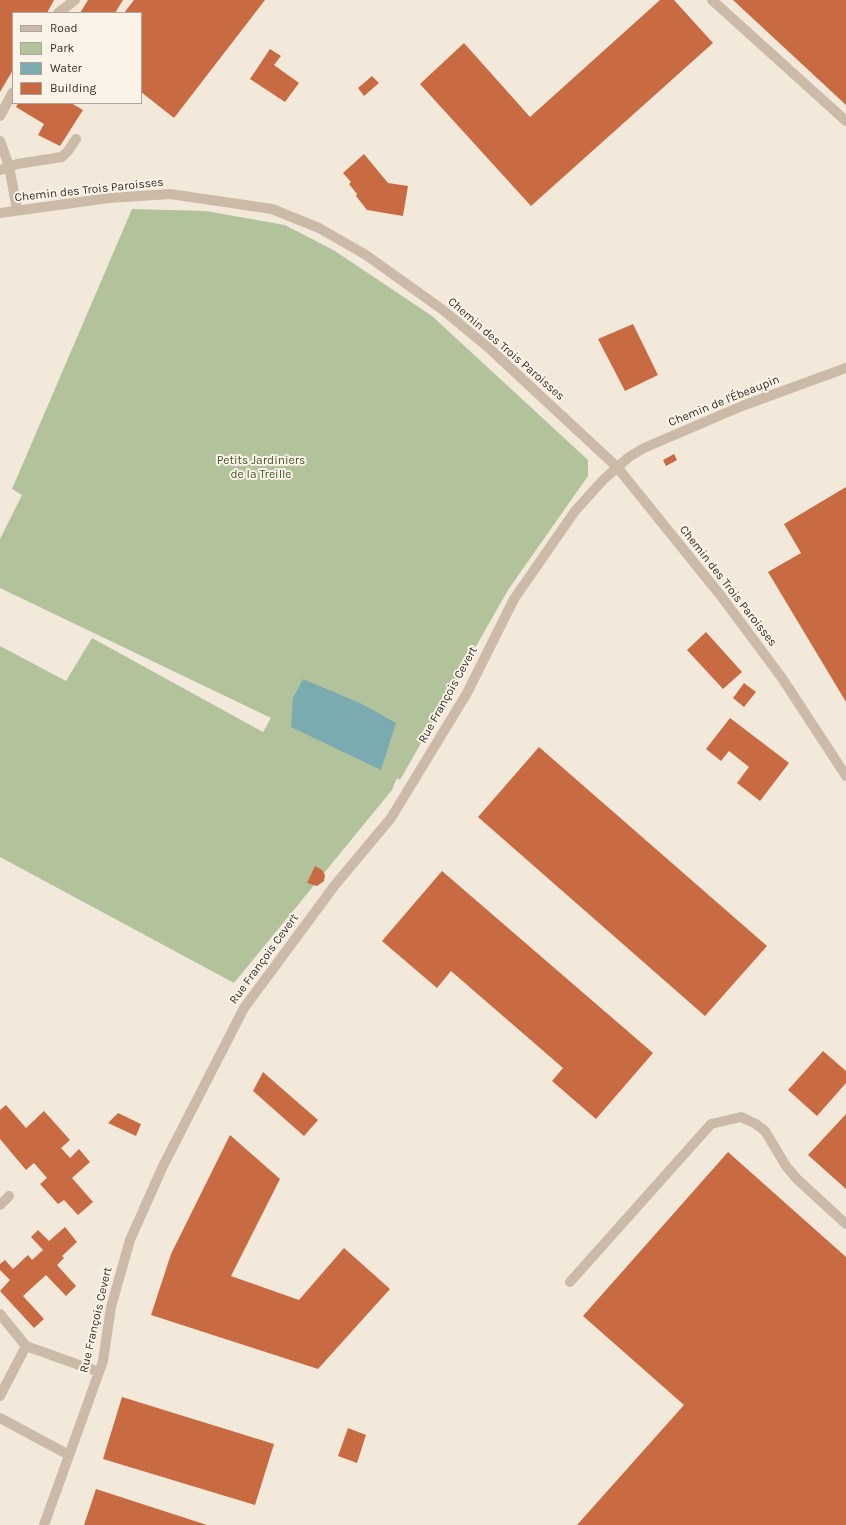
<!DOCTYPE html>
<meta charset="utf-8">
<style>
body{margin:0}
#map{position:relative;width:846px;height:1525px;overflow:hidden;background:#f3e9db;font-family:Karla,sans-serif}
canvas{display:block}
.legend{position:absolute;left:12px;top:12px;width:130px;height:92px;box-sizing:border-box;background:#faf3e8;border:1px solid #aca49b;margin:0;padding:5px 7px;list-style:none;font-size:12px;color:#372d28}
.legend li{display:flex;align-items:center;gap:8px;height:20px}
.legend b{width:20px;border:1px solid #aca49b}
</style>
<div id="map">
<canvas width="846" height="1525"></canvas>
<ul class="legend">
<li><b style="height:5px;background:#cbbaa7"></b>Road</li>
<li><b style="height:11px;background:#b2c29b"></b>Park</li>
<li><b style="height:11px;background:#79abb1"></b>Water</li>
<li><b style="height:11px;background:#c96b42"></b>Building</li>
</ul>
</div>
<script>
const g = document.querySelector('canvas').getContext('2d');
g.lineJoin = 'round';
function paint(path, color) { g.fillStyle = color; g.fill(path, 'evenodd'); }
const toPath = rows => new Path2D(rows.map(r => 'M' + r).join(''));
function trace(path, color, width, dash) { g.strokeStyle = color; g.lineWidth = width; g.lineCap = dash ? 'butt' : 'round'; g.setLineDash(dash || []); g.stroke(path); }
function drawText(font, color, halo, rows, align = 'center') {
  g.font = font + ' Karla,sans-serif'; g.lineWidth = 4; g.setLineDash([]); g.textBaseline = 'middle'; g.strokeStyle = halo; g.fillStyle = color; for (const [text, x, y, turn = 0] of rows) {
    g.save(); g.translate(x, y); g.rotate((+turn || 0) * Math.PI / 180); g.textAlign = isNaN(turn) ? turn : align; if (halo) g.strokeText(text, 0, 0); g.fillText(text, 0, 0); g.restore();
  }
}
paint(toPath([
 [132,209,206,211,285,225,335,251,432,316,588,460,588,476,508,590,400,780,397,778,392,790,234,983,0,857,0,646,66,681,92,638,263,732,271,718,0,588,0,539,22,495,12,489]
]), '#b2c29b');
paint(toPath([
 [303,679,362,704,396,723,381,770,291,727,293,698]
]), '#79abb1');
paint(toPath([
 [0,0,54,0,47,13,13,13,13,70,0,92],
 [88,0,123,0,115,13,80,13],
 [134,0,265,0,174,118,141,92,141,13,124,13],
 [660,0,674,0,713,43,531,206,420,84,464,43,530,117],
 [733,0,846,0,846,105],
 [270,49,281,56,274,65,299,83,285,102,250,79],
 [372,76,379,83,364,96,358,88],
 [18,103,71,103,83,110,60,146,38,135,44,124,16,107],
 [364,154,388,183,408,186,403,216,367,210,356,196,357,194,349,184,351,182,343,173],
 [633,324,658,375,625,391,598,339],
 [674,454,677,460,666,466,663,460],
 [846,487,846,702,768,572,801,553,784,524],
 [706,632,742,672,723,689,687,650],
 [744,683,756,692,744,707,733,698],
 [730,718,789,763,760,801,737,783,749,767,729,751,721,761,706,749],
 [539,747,767,946,705,1016,478,817],
 [315,866,322,870,325,875,324,881,317,886,307,883],
 [442,871,653,1053,596,1119,552,1081,563,1068,451,971,437,988,382,941],
 [823,1051,846,1071,846,1083,817,1116,788,1090],
 [263,1072,318,1120,304,1136,253,1091],
 [6,1105,26,1128,44,1111,70,1140,61,1148,70,1158,79,1149,90,1162,72,1178,93,1202,78,1215,64,1200,58,1204,40,1184,47,1178,34,1163,26,1170,0,1139,0,1110],
 [118,1113,141,1124,136,1136,108,1123],
 [846,1114,846,1189,808,1155],
 [230,1135,280,1179,231,1276,299,1300,344,1248,390,1289,318,1369,151,1315,171,1254],
 [728,1152,846,1257,846,1525,577,1525,684,1405,583,1316],
 [65,1227,77,1242,62,1256,64,1258,57,1265,76,1286,66,1296,46,1275,23,1296,44,1319,34,1328,0,1291,10,1280,0,1270,0,1264,5,1260,13,1269,28,1255,32,1260,43,1250,31,1237,38,1230,49,1241],
 [122,1397,274,1444,255,1505,103,1459],
 [348,1428,366,1435,357,1463,338,1456],
 [96,1489,207,1525,84,1525]
]), '#c96b42');
trace(toPath([
 [712,0,846,121],
 [58,13,75,0],
 [0,116,13,92],
 [0,141,9,166,17,210],
 [0,170,17,164,62,157,68,151,76,139],
 [0,213,109,198,170,194,272,209,319,228,366,255,443,310,490,349,617,467,721,596,782,678,846,776],
 [0,1205,9,1196],
 [570,1282,711,1124,741,1117,756,1124,765,1131,786,1166,797,1179,846,1224],
 [0,1314,26,1346,99,1372],
 [0,1396,26,1346],
 [0,1418,69,1455],
 [44,1525,103,1361,111,1307,130,1240,163,1166,244,1008,335,885,391,818,467,693,514,599,575,511,604,479,629,457,644,448,742,406,846,368]
]), '#cbbaa7', 10);
drawText('12px', '#372d28', '#faf3e8', [
 ["Chemin des Trois Paroisses",89,190,-6],
 ["Chemin des Trois Paroisses",506,349,41],
 ["Chemin de l'Ébeaupin",724,401,-22],
 ["Chemin des Trois Paroisses",728,586,52],
 ["Rue François Cevert",448,695,-61],
 ["Rue François Cevert",264,959,-54],
 ["Rue François Cevert",96,1320,-77]
]);
drawText('12px', '#44562b', '#faf3e8', [
 ["Petits Jardiniers",261,461],
 ["de la Treille",261,475]
]);
</script>
